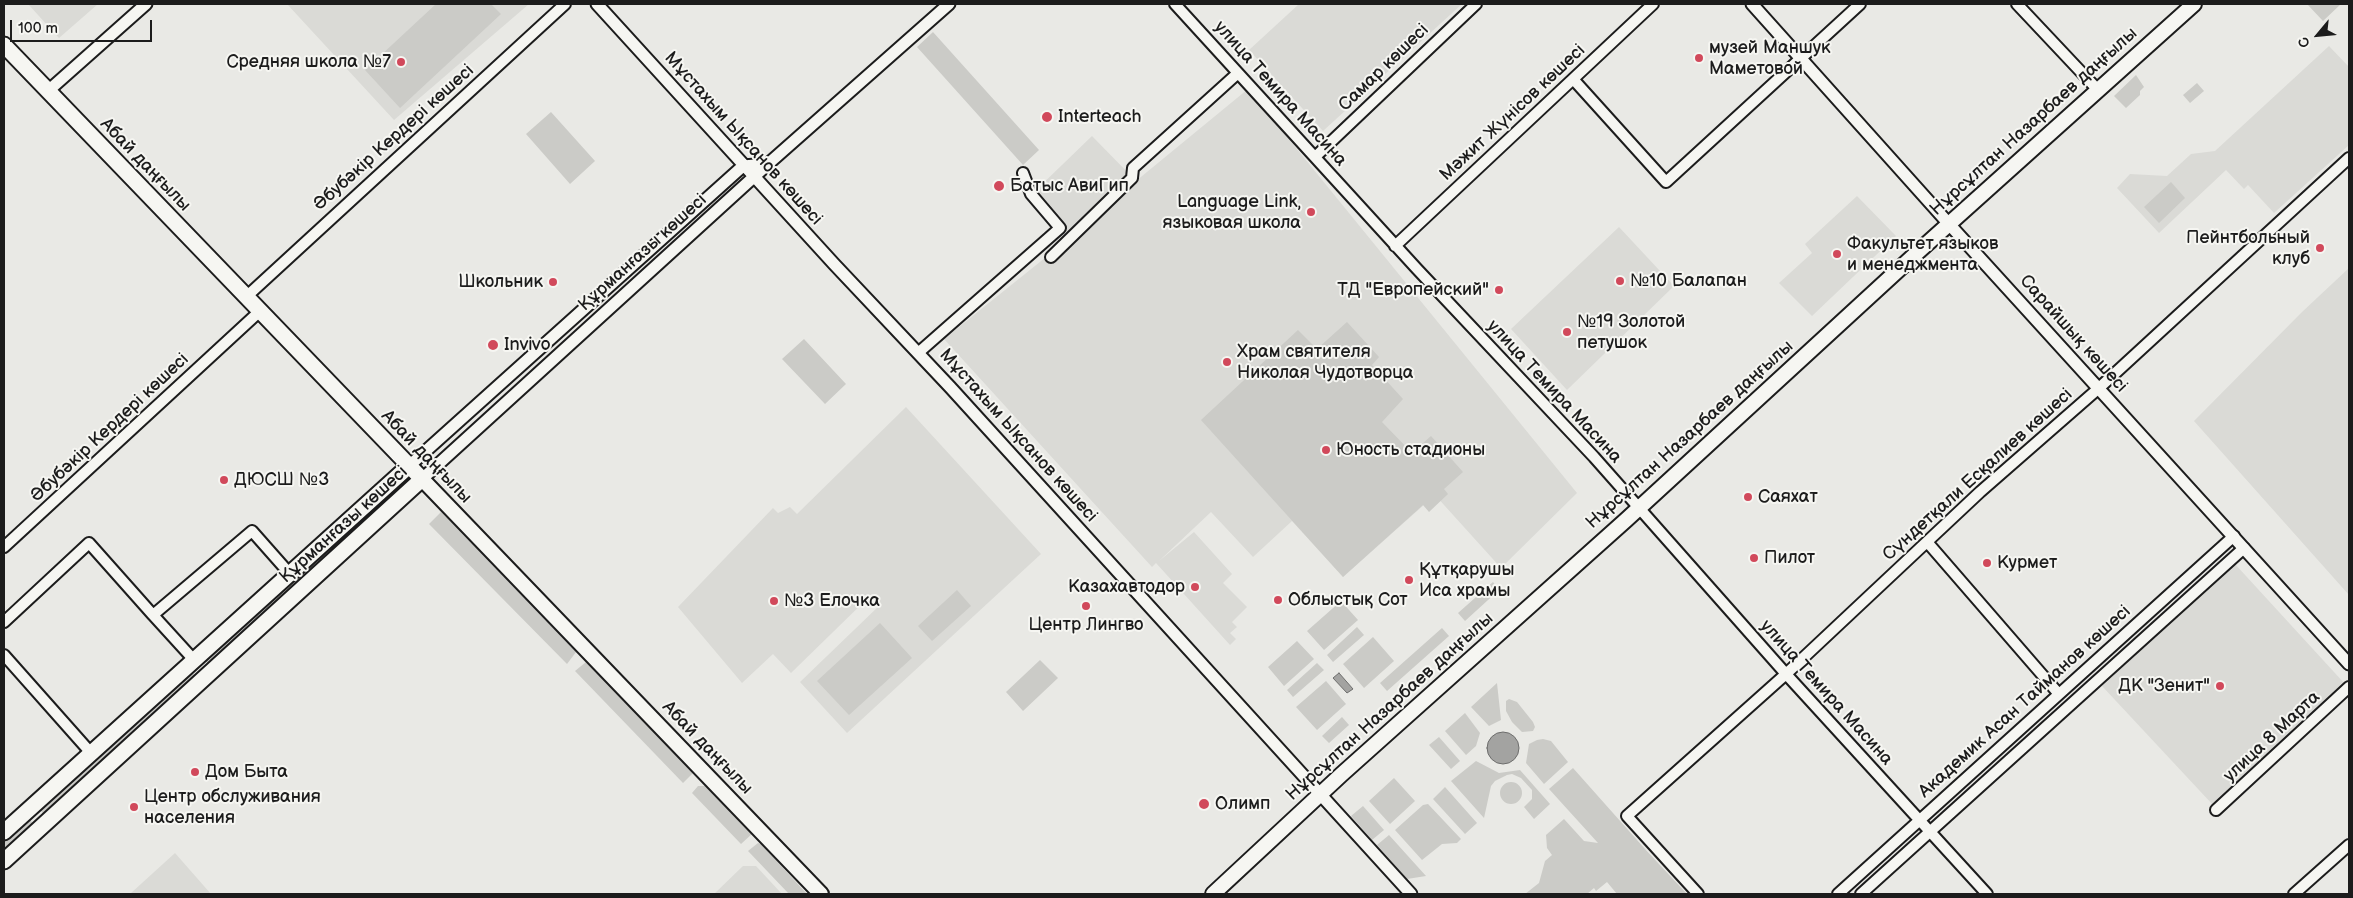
<!DOCTYPE html>
<meta charset="utf-8">
<style>
body{margin:0}
#map{position:relative;width:2353px;height:898px;overflow:hidden;background:#e9e9e5;font-family:"Balsamiq Sans",sans-serif}
canvas{display:block}
.frame{position:absolute;inset:0;border:5px solid #1c1c1c;pointer-events:none}
.north{position:absolute;left:2293px;top:10px;width:50px;height:50px;-webkit-text-stroke:4px #f6f6f2;paint-order:stroke;rotate:242deg;font-size:14px;font-weight:700;line-height:20px;text-align:center;color:#1c1c1c}
.north::after{content:'';display:block;margin:auto;width:18px;height:22px;background:#1c1c1c;clip-path:polygon(50% 0,100% 100%,50% 72%,0 100%)}
.scale{position:absolute;left:10px;top:20px;width:142px;height:22px;box-sizing:border-box;border:2px solid #1c1c1c;border-top:0;padding-left:6px;font-size:15px;line-height:18px;white-space:nowrap;color:#1c1c1c;-webkit-text-stroke:4px #f6f6f2;paint-order:stroke}
</style>
<div id="map">
<canvas width="2353" height="898"></canvas>
<div class="frame"></div>
<div class="north">С</div>
<div class="scale">100 m</div>
</div>
<script>
const g = document.querySelector('canvas').getContext('2d');
g.lineJoin = 'round';
function paint(path, color) { g.fillStyle = color; g.fill(path, 'evenodd'); }
const toPath = rows => new Path2D(rows.map(r => 'M' + r).join(''));
function trace(path, color, width, dash) { g.strokeStyle = color; g.lineWidth = width; g.lineCap = dash ? 'butt' : 'round'; g.setLineDash(dash || []); g.stroke(path); }
function drawText(font, color, halo, rows, align = 'center') {
  g.font = font + ' "Balsamiq Sans",sans-serif'; g.lineWidth = 4; g.setLineDash([]); g.textBaseline = 'middle'; g.strokeStyle = halo; g.fillStyle = color; for (const [text, x, y, turn = 0] of rows) {
    g.save(); g.translate(x, y); g.rotate((+turn || 0) * Math.PI / 180); g.textAlign = isNaN(turn) ? turn : align; if (halo) g.strokeText(text, 0, 0); g.fillText(text, 0, 0); g.restore();
  }
}
paint(toPath([
 [28,4,98,4,59,38],
 [287,4,529,4,394,120],
 [1299,4,1462,4,1323,131,1249,50],
 [2329,46,2349,67,2349,145,2274,213,2248,185,2244,189,2226,170,2159,233,2117,188,2130,174,2167,176,2191,154,2215,151],
 [1248,89,1577,493,1501,568,1435,495,1343,577,1292,521,1253,557,1211,512,1159,561,1194,532,1232,574,1223,583,1247,607,1232,622,1237,627,1230,633,1236,639,1230,645,1156,563,1152,567,944,339,1071,237,1033,193,1092,136,1136,181],
 [1857,196,1896,236,1812,316,1779,283,1812,253,1805,244],
 [1619,227,1674,286,1567,390,1511,329],
 [2349,268,2349,595,2194,421,2302,312],
 [906,407,1041,554,847,733,800,682,881,604,872,594,791,673,773,654,742,683,678,607,773,508,778,513,790,507,797,514],
 [2235,564,2345,684,2213,805,2102,686],
 [175,853,211,894,132,894,131,893],
 [743,866,756,866,782,894,714,894]
]), '#dadad6');
paint(toPath([
 [436,4,491,4,501,14,400,108,365,70],
 [2307,4,2341,4,2323,21],
 [933,32,1039,150,1023,165,917,47],
 [2136,75,2144,87,2140,91,2140,95,2126,108,2114,96],
 [2197,83,2204,91,2190,103,2183,95],
 [551,112,595,161,570,184,526,134],
 [2171,182,2185,198,2159,223,2144,207],
 [1347,322,1379,357,1372,365,1403,399,1382,422,1412,453,1431,436,1463,472,1444,489,1448,494,1429,512,1423,505,1343,577,1201,420,1298,330,1317,349],
 [804,339,846,384,825,404,782,359],
 [379,501,383,506,209,665,204,659],
 [441,512,576,652,567,664,429,524],
 [1493,582,1499,590,1465,621,1458,613],
 [957,590,971,606,932,641,918,626],
 [1341,601,1358,620,1324,650,1307,631],
 [880,623,912,658,849,715,817,681],
 [1357,627,1364,635,1333,662,1327,655],
 [1442,628,1449,636,1387,691,1380,683],
 [1373,637,1394,661,1364,688,1343,664],
 [1297,641,1314,659,1284,686,1268,667],
 [1040,660,1058,678,1023,711,1006,692],
 [586,662,695,771,683,783,575,671],
 [1317,663,1324,670,1293,697,1287,690],
 [191,671,196,677,44,815,39,808],
 [1326,681,1346,704,1317,730,1296,707],
 [1497,683,1501,720,1489,726,1471,707],
 [1509,699,1517,702,1533,722,1535,727,1533,731,1522,732,1512,722,1506,711,1506,701],
 [1465,713,1480,733,1476,746,1466,755,1445,731],
 [1342,717,1349,725,1329,743,1322,736],
 [1439,737,1460,761,1451,769,1429,745],
 [1543,739,1551,741,1568,762,1544,784,1526,763,1529,744,1537,740],
 [1476,761,1499,773,1520,770,1550,804,1534,819,1524,807,1532,799,1532,790,1521,778,1512,774,1507,775,1495,781,1491,786,1484,818,1451,781],
 [1573,768,1645,849,1687,894,1617,894,1607,882,1596,891,1594,888,1587,894,1525,894,1539,883,1545,861,1552,855,1547,848,1546,835,1564,819,1584,841,1598,843,1549,789],
 [1394,778,1415,801,1390,824,1369,801],
 '1500 793a11 11 0 1 1 22 0a11 11 0 1 1-22 0Z',
 [698,786,705,786,753,833,741,844,692,793],
 [1445,787,1477,823,1465,834,1433,799],
 [1428,804,1461,839,1457,843,1442,844,1422,860,1395,830,1423,805],
 [1363,806,1384,830,1372,840,1351,816],
 [28,818,35,825,4,854,4,841],
 [1389,835,1426,876,1407,879,1377,845],
 [758,843,761,844,807,894,789,894,748,851]
]), '#cbcbc7');
const water = toPath([
 [1339,673,1353,689,1347,693,1333,678,1339,673],
 '1487 748a16 16 0 1 1 32 0a16 16 0 1 1-32 0Z'
]);
paint(water, '#a3a3a1');
trace(water, '#6d6d6c', 1);
const minor = toPath([
 [1175,4,1417,269,1594,457,1786,674,1987,894],
 [2017,4,2098,90],
 [1573,79,1666,182,1860,4],
 [1315,157,1476,4],
 [1395,246,1653,4],
 [1051,257,1132,178,1133,168,1238,73],
 [246,297,565,4],
 [918,353,1060,228,1031,194,1023,173],
 [1928,543,2058,693],
 [4,547,260,311],
 [153,615,194,660],
 [4,622,89,543,153,615,252,531,290,574],
 [4,655,91,753],
 [2216,810,2349,687],
 [1698,894,1627,816,1786,674,1980,492,2099,388,2349,158],
 [1838,894,2234,536],
 [1861,894,2244,548],
 [2294,894,2349,845]
]);
const tertiary = toPath([
 [597,4,834,264,950,387,1411,894],
 [1752,4,1949,224,2349,664],
 [48,91,146,4],
 [409,466,743,166,768,164],
 [422,479,768,164,949,4]
]);
const secondary = toPath([
 [422,479,821,894],
 [1213,894,1342,774,1626,520,1920,250,2194,4]
]);
const primary = toPath([
 [4,45,422,479,4,861],
 [4,832,409,466]
]);
trace(minor, '#1c1c1c', 14);
trace(tertiary, '#1c1c1c', 15);
trace(secondary, '#1c1c1c', 18);
trace(primary, '#1c1c1c', 19);
trace(minor, '#f6f6f2', 10);
trace(tertiary, '#f6f6f2', 11);
trace(secondary, '#f6f6f2', 14);
trace(primary, '#f6f6f2', 15);
for (const [x, y, r, color] of [
 [1699,58,5,"#d1495b"],
 [401,62,5,"#d1495b"],
 [1047,117,6,"#d1495b"],
 [999,186,6,"#d1495b"],
 [1311,212,5,"#d1495b"],
 [2320,248,5,"#d1495b"],
 [1837,254,5,"#d1495b"],
 [1620,281,5,"#d1495b"],
 [553,282,5,"#d1495b"],
 [1499,290,5,"#d1495b"],
 [1567,332,5,"#d1495b"],
 [493,345,6,"#d1495b"],
 [1227,362,5,"#d1495b"],
 [1326,450,5,"#d1495b"],
 [224,480,5,"#d1495b"],
 [1748,497,5,"#d1495b"],
 [1754,558,5,"#d1495b"],
 [1987,563,5,"#d1495b"],
 [1409,580,5,"#d1495b"],
 [1195,587,5,"#d1495b"],
 [1278,600,5,"#d1495b"],
 [774,601,5,"#d1495b"],
 [1086,606,5,"#d1495b"],
 [2220,686,5,"#d1495b"],
 [195,772,5,"#d1495b"],
 [1204,804,6,"#d1495b"],
 [134,807,5,"#d1495b"]
]) { const dot = new Path2D(); dot.arc(x, y, r, 0, 2 * Math.PI); g.fillStyle = color; g.fill(dot); trace(dot, '#f6f6f2', 2); }
drawText('18px', '#1c1c1c', '#f6f6f2', [
 ["музей Маншук",1709,48],
 ["Маметовой",1709,69],
 ["Средняя школа №7",391,62,"right"],
 ["Interteach",1058,117],
 ["Батыс АвиГип",1010,186],
 ["Language Link,",1301,202,"right"],
 ["языковая школа",1301,223,"right"],
 ["Пейнтбольный",2310,238,"right"],
 ["клуб",2310,259,"right"],
 ["Факультет языков",1847,244],
 ["и менеджмента",1847,265],
 ["№10 Балапан",1630,281],
 ["Школьник",543,282,"right"],
 ["ТД \"Европейский\"",1489,290,"right"],
 ["№19 Золотой",1577,322],
 ["петушок",1577,343],
 ["Invivo",504,345],
 ["Храм святителя",1237,352],
 ["Николая Чудотворца",1237,373],
 ["Юность стадионы",1336,450],
 ["ДЮСШ №3",234,480],
 ["Саяхат",1758,497],
 ["Пилот",1764,558],
 ["Курмет",1997,563],
 ["Құтқарушы",1419,570],
 ["Иса храмы",1419,591],
 ["Казахавтодор",1185,587,"right"],
 ["Облыстық Сот",1288,600],
 ["№3 Елочка",784,601],
 ["Центр Лингво",1086,625,"center"],
 ["ДК \"Зенит\"",2210,686,"right"],
 ["Дом Быта",205,772],
 ["Центр обслуживания",144,797],
 ["наcеления",144,818],
 ["Олимп",1215,804]
], 'left');
drawText('18px', '#1c1c1c', '#f6f6f2', [
 ["Самар көшесі",1384,68,-44],
 ["улица Темира Масина",1280,94,48],
 ["Мәжит Жүнісов көшесі",1513,113,-43],
 ["Нұрсұлтан Назарбаев даңғылы",2034,122,-42],
 ["Әбубәкір Кердері көшесі",394,138,-42],
 ["Мұстахым Ықсанов көшесі",743,139,48],
 ["Абай даңғылы",145,165,46],
 ["Құрманғазы көшесі",643,253,-42],
 ["Сарайшық көшесі",2073,334,48],
 ["улица Темира Масина",1554,392,47],
 ["Әбубәкір Кердері көшесі",110,428,-43],
 ["Нұрсұлтан Назарбаев даңғылы",1690,435,-42],
 ["Мұстахым Ықсанов көшесі",1018,436,48],
 ["Абай даңғылы",426,457,46],
 ["Сүндетқали Есқалиев көшесі",1978,475,-42],
 ["Құрманғазы көшесі",344,525,-42],
 ["улица Темира Масина",1826,693,48],
 ["Академик Асан Тайманов көшесі",2025,702,-42],
 ["Нұрсұлтан Назарбаев даңғылы",1390,707,-42],
 ["улица 8 Марта",2272,737,-43],
 ["Абай даңғылы",707,748,46]
]);
</script>
